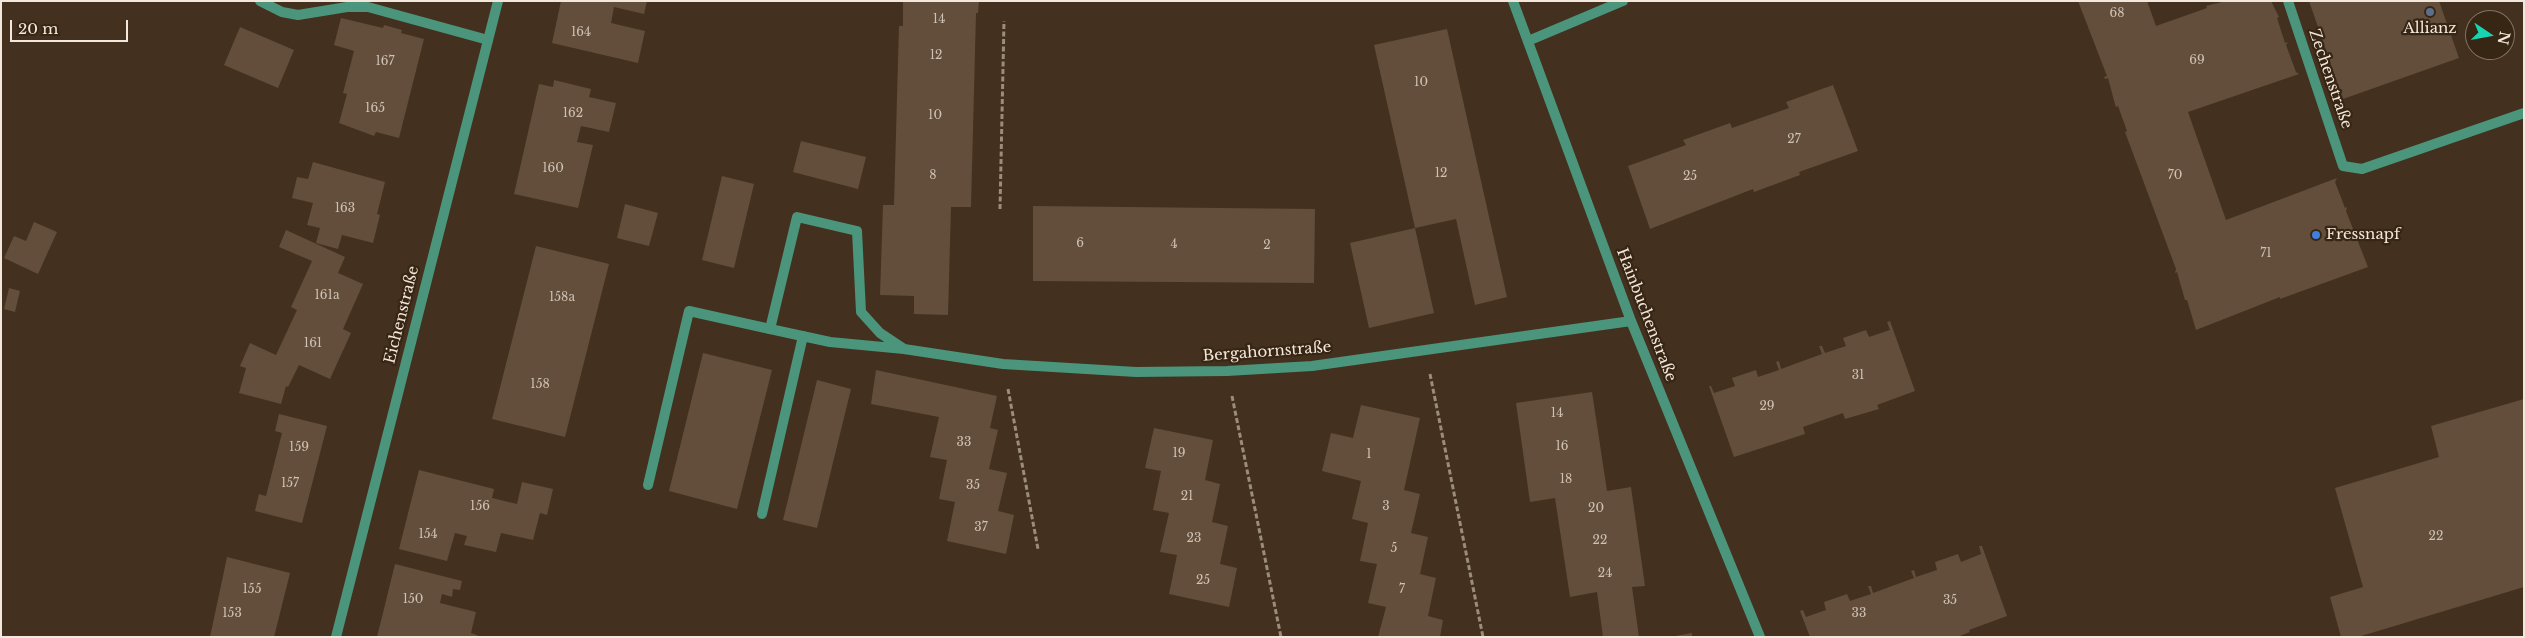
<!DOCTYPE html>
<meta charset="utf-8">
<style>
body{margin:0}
#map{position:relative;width:2525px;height:638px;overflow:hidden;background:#43301e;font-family:"Libre Baskerville",serif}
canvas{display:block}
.frame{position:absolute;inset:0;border:2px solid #f3e7db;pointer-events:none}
.north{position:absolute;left:2465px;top:10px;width:50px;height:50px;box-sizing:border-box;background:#382614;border:1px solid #837364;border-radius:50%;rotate:102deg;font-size:14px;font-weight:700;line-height:20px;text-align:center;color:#f3e7db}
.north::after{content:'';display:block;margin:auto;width:18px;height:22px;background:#17d5b2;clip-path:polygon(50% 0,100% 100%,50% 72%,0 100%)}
.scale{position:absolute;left:10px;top:20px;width:118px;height:22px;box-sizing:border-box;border:2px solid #f3e7db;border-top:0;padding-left:6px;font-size:15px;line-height:18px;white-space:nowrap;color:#f3e7db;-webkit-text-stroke:4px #382614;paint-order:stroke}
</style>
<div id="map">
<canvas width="2525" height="638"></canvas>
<div class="frame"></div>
<div class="north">N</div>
<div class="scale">20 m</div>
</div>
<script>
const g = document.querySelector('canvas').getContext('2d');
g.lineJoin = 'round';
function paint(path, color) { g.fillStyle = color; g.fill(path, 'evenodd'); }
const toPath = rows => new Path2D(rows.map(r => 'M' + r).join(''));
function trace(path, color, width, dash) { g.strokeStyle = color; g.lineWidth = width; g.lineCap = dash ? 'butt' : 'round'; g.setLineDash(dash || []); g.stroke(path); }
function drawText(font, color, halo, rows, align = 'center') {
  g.font = font + ' "Libre Baskerville",serif'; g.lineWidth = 4.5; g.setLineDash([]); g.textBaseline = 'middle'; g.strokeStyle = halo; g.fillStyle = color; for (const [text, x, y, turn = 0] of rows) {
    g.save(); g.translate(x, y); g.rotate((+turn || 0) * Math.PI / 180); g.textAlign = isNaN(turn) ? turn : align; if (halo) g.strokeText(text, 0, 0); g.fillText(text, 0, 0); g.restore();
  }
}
paint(toPath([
 [561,1,647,1,644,14,614,7,611,23,645,31,638,63,552,43],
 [903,1,979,1,978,13,976,13,971,207,951,207,948,315,914,314,914,296,880,295,883,205,894,205,899,26,903,26],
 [2078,1,2147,1,2156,26,2207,8,2206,6,2226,1,2271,1,2279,17,2277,18,2285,43,2288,42,2286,45,2296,72,2299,74,2188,112,2226,220,2337,178,2335,182,2345,208,2347,207,2346,211,2368,267,2280,299,2280,297,2196,330,2187,300,2185,300,2177,272,2175,273,2176,269,2125,132,2127,131,2118,106,2116,107,2115,104,2108,78,2105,79,2104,77,2107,76],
 [2309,1,2439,1,2459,58,2343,99],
 [341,18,383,28,384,25,402,30,401,33,424,39,399,138,376,132,374,136,339,123,347,94,343,93,354,51,334,45],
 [240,27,294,50,278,88,224,65],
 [1447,29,1507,297,1475,305,1456,219,1415,228,1374,45],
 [554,80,591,89,589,97,616,103,609,132,581,126,577,142,593,145,578,208,514,194,539,84,553,87],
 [1833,85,1858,151,1799,172,1800,175,1754,192,1753,189,1650,229,1628,166,1686,145,1683,140,1730,123,1732,128,1789,108,1786,102],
 [801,141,866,157,858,189,793,172],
 [313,162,385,182,377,214,380,215,373,243,342,235,338,249,316,243,320,228,307,225,313,203,292,198,297,177,308,179],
 [722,176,754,184,734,268,702,260],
 [625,204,658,213,649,246,617,238],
 [1033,206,1315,209,1314,283,1033,281],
 [34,222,57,232,38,274,4,258,14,236,26,241],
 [1415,228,1434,313,1369,328,1350,243],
 [286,230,345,257,338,273,363,284,343,329,351,333,330,379,299,365,288,387,286,386,281,404,239,393,246,368,240,366,250,343,276,355,297,310,291,307,312,261,279,247],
 [536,246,609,264,565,437,492,419],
 [9,288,20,291,15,312,4,309],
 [1890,321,1915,391,1877,405,1879,409,1845,419,1843,413,1803,427,1805,434,1734,457,1709,386,1711,386,1714,393,1735,386,1732,378,1756,370,1758,377,1779,370,1776,362,1779,361,1781,369,1822,354,1819,346,1822,346,1825,353,1846,346,1843,338,1866,330,1869,337,1890,330,1887,322],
 [703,353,772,370,737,509,669,491],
 [876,370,997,396,990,428,998,430,989,469,1007,473,998,511,1014,515,1006,554,947,541,955,502,939,499,947,460,930,457,939,417,871,404],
 [817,380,851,389,817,528,783,520],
 [1592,392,1607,491,1631,487,1645,586,1632,587,1639,637,1603,637,1597,592,1570,597,1555,498,1530,502,1516,403],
 [2524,399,2524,587,2358,637,2341,637,2330,597,2363,587,2335,488,2439,457,2431,426],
 [1361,405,1420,418,1404,490,1420,494,1411,533,1428,537,1420,574,1436,578,1428,616,1443,620,1440,637,1378,637,1386,607,1368,603,1377,564,1360,561,1368,523,1352,519,1361,481,1322,471,1331,433,1353,438],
 [279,414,327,426,302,523,255,511,259,494,266,496,282,433,275,431],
 [1154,428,1213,440,1205,480,1220,484,1212,522,1228,526,1220,564,1237,568,1229,607,1169,594,1177,555,1160,552,1169,513,1153,510,1161,471,1145,468],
 [419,470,494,489,492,498,517,504,522,482,553,489,547,515,540,513,533,540,501,533,496,552,464,545,467,536,455,533,447,561,399,549],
 [1979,546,1982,546,2007,616,1969,630,1970,632,1957,637,1810,637,1800,611,1803,610,1806,617,1826,610,1824,602,1847,594,1850,601,1871,594,1868,586,1871,586,1873,593,1914,578,1911,571,1914,570,1916,577,1937,570,1935,562,1958,554,1961,562,1981,554],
 [227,557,290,573,274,637,210,637],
 [395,564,462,581,460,590,453,589,452,597,442,594,440,603,476,612,471,633,482,637,377,637],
 [1692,633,1692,637,1675,637,1675,636]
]), '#624e3b');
trace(toPath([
 [1000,209,1004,21],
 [1430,374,1483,637],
 [1008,389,1038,549],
 [1232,396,1281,637]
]), '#9b8c7d', 3, [5, 2.5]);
trace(toPath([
 [260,1,282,12,298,15,347,7,368,7,488,40],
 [2288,1,2343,166,2362,169,2524,113],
 [1528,41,1623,1],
 [648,485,689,311,770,329],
 [762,514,803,336]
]), '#4b957c', 10);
trace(toPath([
 [1513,1,1631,321,1760,637],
 [904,349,830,342,770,329,797,217,857,231,861,312,880,333,904,349,1003,364,1136,372,1227,371,1312,366,1631,321],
 [336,637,498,1]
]), '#4b957c', 10);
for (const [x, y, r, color] of [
 [2430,12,5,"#5c6f8a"],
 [2316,235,5,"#3f7fe0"]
]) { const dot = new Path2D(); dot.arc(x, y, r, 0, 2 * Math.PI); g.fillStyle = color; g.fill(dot); trace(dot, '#382614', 2); }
drawText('12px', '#cfc1b3', null, [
 ["68",2117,14],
 ["14",939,20],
 ["164",581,33],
 ["12",936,56],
 ["69",2197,61],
 ["167",385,62],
 ["10",1421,83],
 ["165",375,109],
 ["162",573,114],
 ["10",935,116],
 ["27",1794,140],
 ["160",553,169],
 ["12",1441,174],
 ["8",933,176],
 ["70",2175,176],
 ["25",1690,177],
 ["163",345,209],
 ["6",1080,244],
 ["4",1174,245],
 ["2",1267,246],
 ["71",2266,254],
 ["161a",327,296],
 ["158a",562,298],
 ["161",313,344],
 ["31",1858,376],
 ["158",540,385],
 ["29",1767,407],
 ["14",1557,414],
 ["33",964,443],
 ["16",1562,447],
 ["159",299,448],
 ["19",1179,454],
 ["1",1369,455],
 ["18",1566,480],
 ["157",290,484],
 ["35",973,486],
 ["21",1187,497],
 ["156",480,507],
 ["3",1386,507],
 ["20",1596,509],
 ["37",981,528],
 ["154",428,535],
 ["22",2436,537],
 ["23",1194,539],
 ["22",1600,541],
 ["5",1394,549],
 ["24",1605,574],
 ["25",1203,581],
 ["155",252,590],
 ["7",1402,590],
 ["150",413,600],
 ["35",1950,601],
 ["153",232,614],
 ["33",1859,614]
]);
drawText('15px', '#f3e7db', '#382614', [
 ["Allianz",2430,29],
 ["Fressnapf",2326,235,"left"]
]);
drawText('15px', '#f3e7db', '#382614', [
 ["Zechenstraße",2330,79,71],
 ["Eichenstraße",402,315,-76],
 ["Hainbuchenstraße",1646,315,69],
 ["Bergahornstraße",1267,352,-4]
]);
</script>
